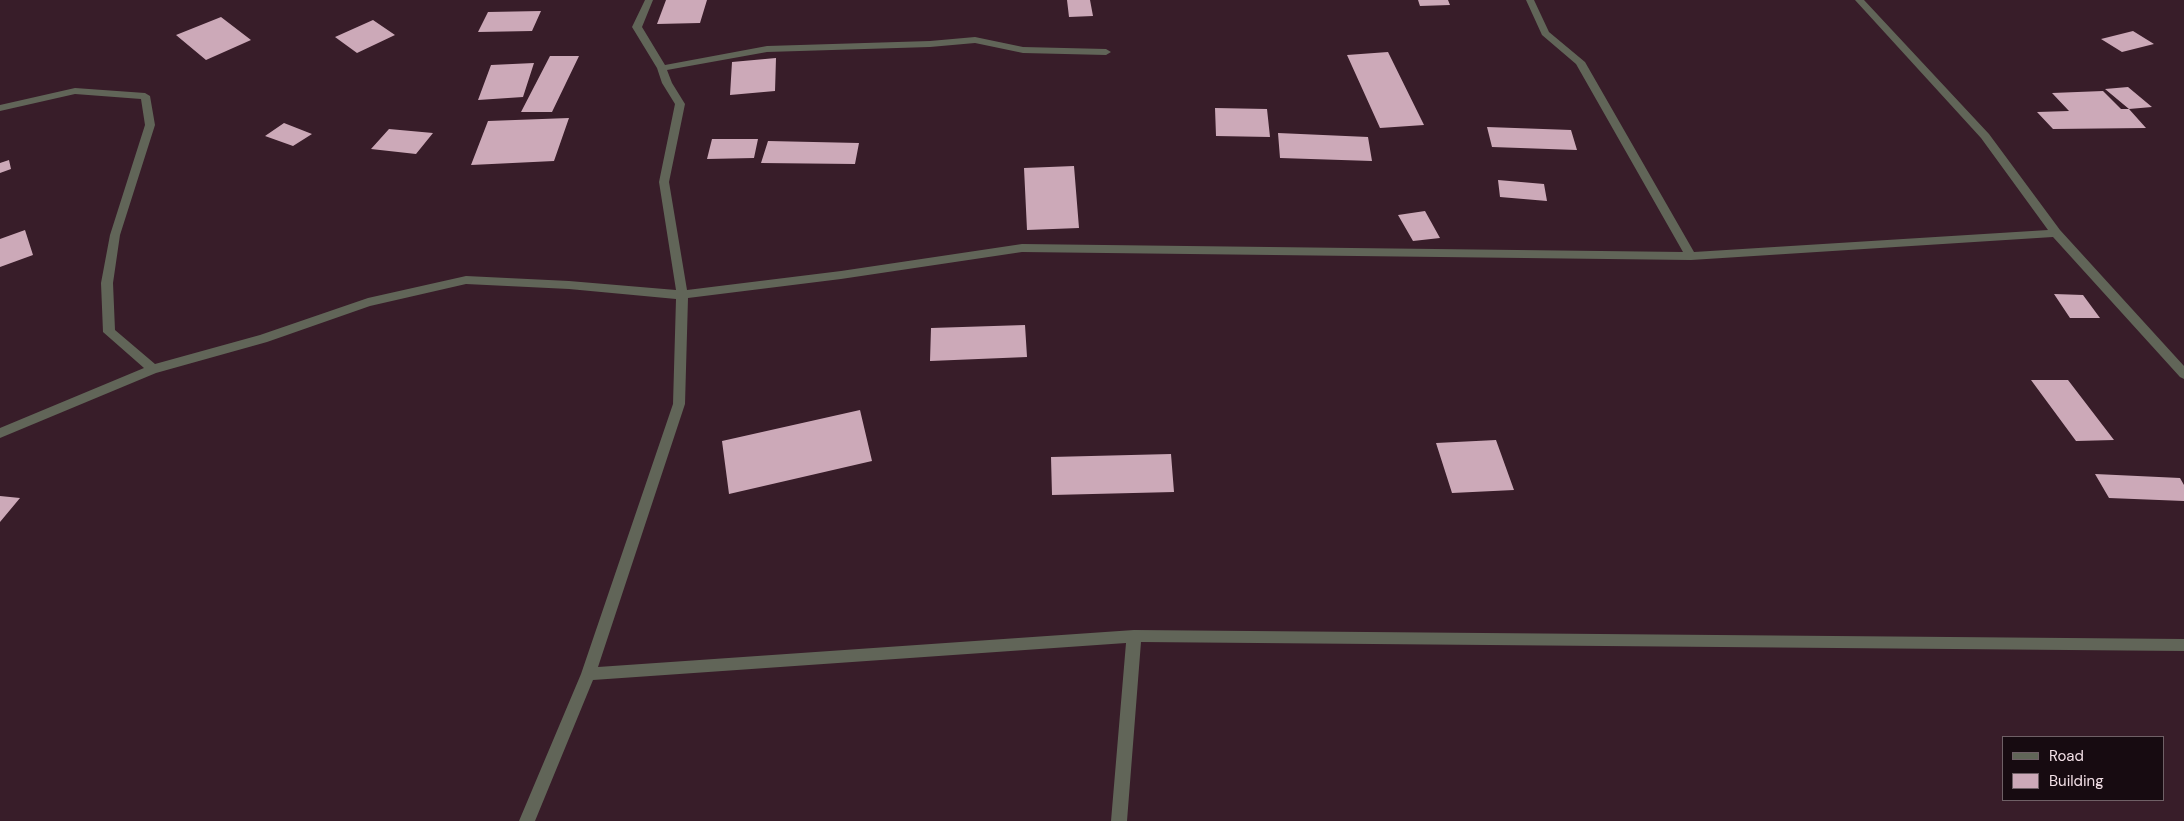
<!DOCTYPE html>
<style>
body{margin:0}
#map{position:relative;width:2184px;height:821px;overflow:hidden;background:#381d29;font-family:"DM Sans",sans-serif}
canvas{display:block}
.legend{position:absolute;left:2002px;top:736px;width:162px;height:65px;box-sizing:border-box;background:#170b11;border:1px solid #6f6066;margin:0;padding:6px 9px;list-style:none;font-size:15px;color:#f2dfe6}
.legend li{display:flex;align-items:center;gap:10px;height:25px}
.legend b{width:25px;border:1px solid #6f6066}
</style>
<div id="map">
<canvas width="2184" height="821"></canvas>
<ul class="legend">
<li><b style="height:6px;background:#616558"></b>Road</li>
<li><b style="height:14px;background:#cca9b8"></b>Building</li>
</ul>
</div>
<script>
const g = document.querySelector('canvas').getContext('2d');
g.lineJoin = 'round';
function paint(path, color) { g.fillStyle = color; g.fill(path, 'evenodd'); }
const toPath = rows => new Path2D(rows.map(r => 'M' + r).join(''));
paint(toPath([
 [666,0,707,0,700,23,657,24],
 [1067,0,1090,0,1093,16,1069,17],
 [1418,0,1448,0,1450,5,1420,6],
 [541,11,532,31,478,32,488,12],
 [221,17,251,40,206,60,176,35],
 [373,20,395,35,357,53,335,37],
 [2133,31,2154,44,2122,52,2101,39],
 [1388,52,1424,125,1380,128,1347,55],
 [550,56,579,56,552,112,521,112],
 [776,58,775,91,730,95,732,62],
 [534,63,523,97,478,100,491,65],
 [2128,87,2152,107,2129,109,2146,128,2053,129,2037,112,2069,111,2052,93,2103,91,2121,109,2129,109,2105,89],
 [1215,108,1267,109,1270,137,1216,136],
 [569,118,554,161,471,165,488,121],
 [284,123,312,134,293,146,265,136],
 [1487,127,1571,130,1577,150,1492,147],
 [389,129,433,133,416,154,371,149],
 [1278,133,1368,137,1372,161,1280,158],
 [712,139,758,139,754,158,707,159],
 [768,141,859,143,855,164,761,163],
 [9,160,11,169,0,173,0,163],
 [1074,166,1079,228,1027,230,1024,168],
 [1498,180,1544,184,1547,201,1500,197],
 [1425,211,1440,238,1413,241,1398,215],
 [25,230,33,255,0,267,0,239],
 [2054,294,2083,295,2100,318,2070,318],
 [1025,325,1027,357,930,361,931,328],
 [2031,380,2068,380,2114,440,2076,441],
 [860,410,872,461,729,494,722,441],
 [1496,440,1514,490,1452,493,1436,443],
 [1171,454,1174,492,1052,495,1051,457],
 [2095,474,2180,478,2184,485,2184,501,2109,498],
 [0,496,20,498,0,522]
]), '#cca9b8');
paint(toPath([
 [645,0,653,0,642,27,665,65,767,46,930,41,975,37,1023,47,1106,49,1111,52,1106,55,1023,53,975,43,930,47,767,52,667,70,672,83,685,104,669,182,687,290,841,271,1022,244,1683,252,1576,64,1542,35,1526,0,1534,0,1549,32,1585,62,1694,252,2048,230,1981,138,1855,0,1864,0,1989,134,2060,230,2184,366,2184,379,2180,377,2053,237,1691,260,1022,252,841,279,688,298,685,404,598,667,1134,630,2184,639,2184,651,1141,642,1127,821,1111,821,1126,643,593,680,535,821,519,821,581,674,673,404,676,299,569,289,466,284,370,306,267,342,156,373,0,438,0,428,144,368,103,332,101,283,110,235,145,125,141,99,75,94,0,111,0,105,75,88,145,93,150,96,155,125,120,235,113,283,115,330,155,364,260,335,368,298,466,276,569,281,676,290,659,182,675,104,662,83,657,68,632,27,645,0]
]), '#616558');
</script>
